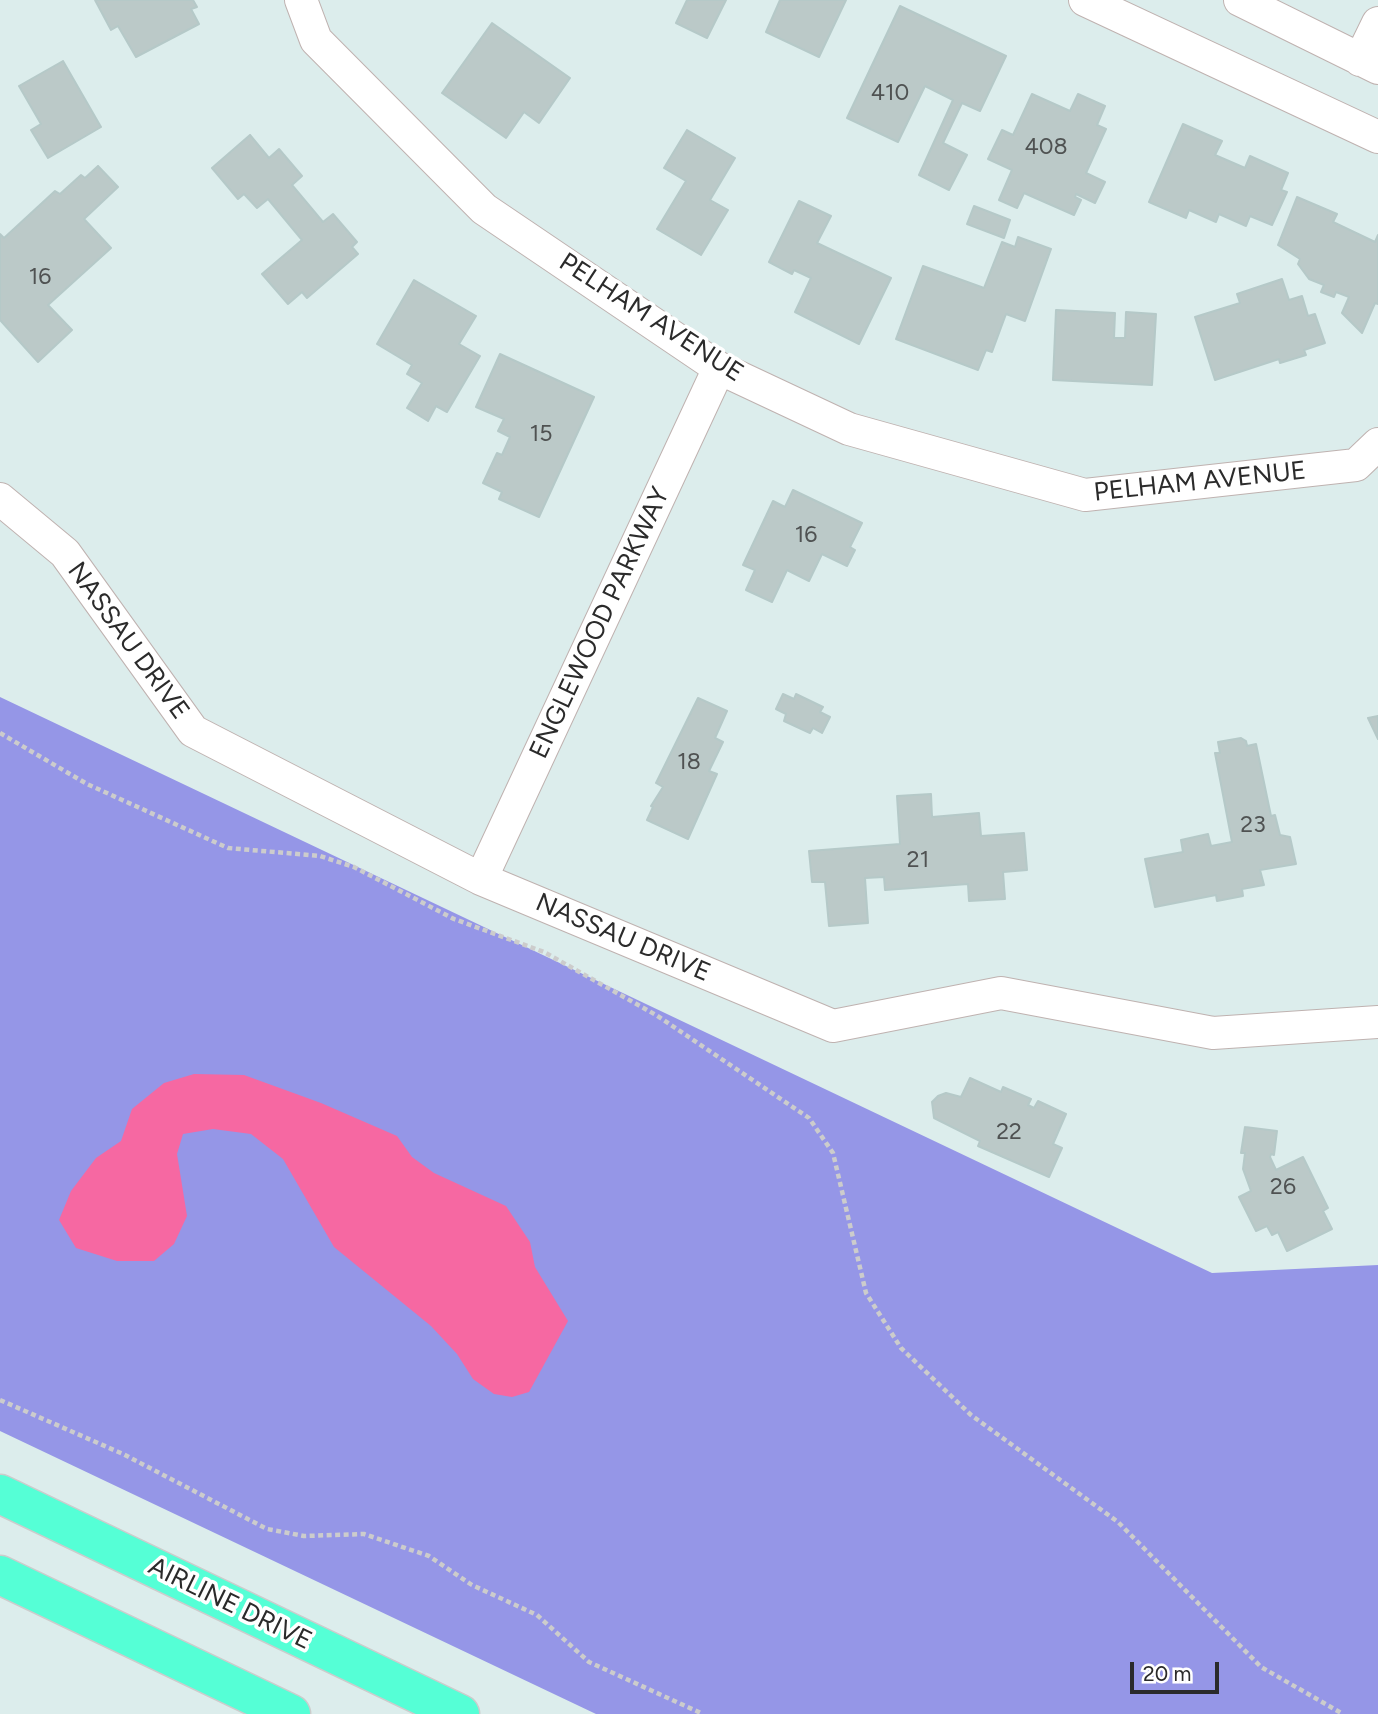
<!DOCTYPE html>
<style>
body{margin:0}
#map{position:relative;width:1378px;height:1714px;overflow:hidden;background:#dcedec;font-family:Figtree,sans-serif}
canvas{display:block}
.scale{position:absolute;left:1130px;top:1662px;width:89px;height:32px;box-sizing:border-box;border:4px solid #2b2b2b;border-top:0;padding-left:9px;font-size:21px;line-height:24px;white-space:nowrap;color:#2b2b2b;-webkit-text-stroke:5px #fff;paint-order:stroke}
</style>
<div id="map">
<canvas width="1378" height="1714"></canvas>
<div class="scale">20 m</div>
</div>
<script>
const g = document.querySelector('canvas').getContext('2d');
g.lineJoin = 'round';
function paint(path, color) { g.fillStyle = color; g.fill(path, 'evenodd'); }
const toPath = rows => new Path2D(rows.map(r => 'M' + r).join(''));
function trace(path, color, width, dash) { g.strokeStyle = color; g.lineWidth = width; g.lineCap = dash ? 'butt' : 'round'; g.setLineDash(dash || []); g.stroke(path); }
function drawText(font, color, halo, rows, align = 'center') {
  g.font = font + ' Figtree,sans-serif'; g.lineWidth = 7; g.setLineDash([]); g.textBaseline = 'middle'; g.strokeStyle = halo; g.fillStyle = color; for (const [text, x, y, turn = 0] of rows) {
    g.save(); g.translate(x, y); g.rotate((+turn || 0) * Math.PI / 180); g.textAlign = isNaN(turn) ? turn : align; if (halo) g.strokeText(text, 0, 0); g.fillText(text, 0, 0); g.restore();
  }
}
paint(toPath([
 [0,697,1212,1273,1378,1265,1378,1714,596,1714,0,1431]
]), '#9596e7');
paint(toPath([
 [194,1074,244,1075,321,1103,397,1136,412,1157,434,1173,506,1206,530,1242,535,1267,568,1321,529,1392,512,1397,494,1394,473,1379,457,1354,431,1326,334,1247,283,1159,251,1134,213,1129,183,1134,177,1154,187,1216,174,1244,154,1261,117,1261,76,1248,59,1220,71,1191,96,1158,121,1141,132,1109,164,1083]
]), '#f668a2');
const building = toPath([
 [95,0,193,0,197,7,191,9,199,24,136,57,118,26,111,30,95,0],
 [687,0,726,0,707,38,676,23,687,0],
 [780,0,846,0,819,57,766,32,780,0],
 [900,6,1006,56,980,111,962,103,943,143,967,155,949,190,919,175,953,100,925,86,898,142,847,118,900,6],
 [492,23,570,78,539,123,524,112,506,138,442,93,492,23],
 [63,61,101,127,48,158,31,130,41,124,19,86,63,61],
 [1032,94,1070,111,1078,94,1105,106,1097,125,1106,129,1086,173,1105,182,1095,203,1076,194,1075,197,1081,200,1074,215,1024,193,1017,208,999,200,1012,170,988,159,1002,130,1013,135,1032,94],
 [1183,124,1222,141,1215,155,1245,168,1250,156,1288,173,1281,190,1287,192,1272,225,1250,216,1246,226,1219,214,1216,222,1189,210,1186,218,1149,202,1183,124],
 [687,130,735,158,710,200,728,210,701,255,657,229,686,181,664,168,687,130],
 [250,135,269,158,279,149,302,176,292,185,323,222,333,214,357,242,352,247,358,254,307,298,302,292,288,304,262,274,302,240,268,199,257,208,244,194,238,199,212,168,250,135],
 [98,166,118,187,84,219,111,248,48,305,72,330,38,362,0,320,0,234,4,238,55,191,60,194,81,175,85,178,98,166],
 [1297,197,1337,214,1333,222,1375,242,1378,235,1378,304,1375,303,1362,333,1342,313,1349,297,1336,292,1334,297,1321,292,1324,285,1309,279,1298,264,1300,259,1278,245,1297,197],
 [799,201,831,216,817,243,891,278,859,344,795,312,811,278,794,270,792,274,769,262,799,201],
 [974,206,1010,220,1004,238,967,224,974,206],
 [1018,237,1051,249,1025,321,1006,314,992,352,986,350,978,370,896,339,923,266,984,288,1002,242,1015,247,1018,237],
 [1282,279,1289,300,1302,296,1308,316,1315,314,1325,343,1304,350,1306,355,1280,363,1279,359,1215,380,1195,317,1240,303,1237,294,1282,279],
 [414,280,476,316,459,344,480,356,447,412,436,406,428,421,407,408,422,383,407,374,412,365,377,344,414,280],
 [1056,310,1115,313,1114,338,1125,338,1126,312,1156,314,1152,385,1053,380,1056,310],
 [500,354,594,397,539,517,499,499,502,492,483,483,497,453,502,455,510,437,498,431,504,419,476,407,500,354],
 [793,490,862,523,850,547,855,550,847,566,822,554,809,581,787,570,772,602,746,590,755,570,743,565,773,501,785,507,793,490],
 [783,694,794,699,796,694,823,707,820,712,830,717,822,733,813,728,810,733,784,721,786,714,776,709,783,694],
 [698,698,727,711,715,738,723,742,709,771,717,774,688,839,647,820,653,807,651,806,663,787,656,783,698,698],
 [1378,716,1378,739,1368,718,1378,716],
 [1241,738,1246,741,1247,746,1256,744,1271,816,1275,815,1280,835,1290,837,1296,864,1260,870,1264,885,1242,889,1243,896,1217,901,1216,895,1155,907,1145,859,1183,852,1181,840,1208,834,1211,846,1232,842,1215,753,1220,753,1218,742,1241,738],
 [931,794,932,817,979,813,981,836,1024,833,1027,870,1003,872,1005,899,969,901,968,884,885,890,884,877,865,878,868,923,829,926,825,882,812,882,809,851,900,844,897,796,931,794],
 [970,1078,1001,1092,1003,1087,1031,1099,1028,1105,1034,1108,1038,1101,1066,1114,1053,1144,1062,1148,1049,1177,978,1146,980,1141,934,1118,932,1102,938,1096,946,1093,961,1097,970,1078],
 [1245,1127,1277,1131,1274,1155,1271,1154,1270,1157,1276,1170,1303,1157,1328,1208,1323,1211,1332,1229,1287,1251,1278,1232,1272,1235,1267,1226,1256,1231,1239,1197,1251,1191,1243,1169,1245,1153,1241,1153,1245,1127]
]);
paint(building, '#bbc9c8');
trace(building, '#b5c9c8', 2);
const street = toPath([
 [301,0,316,40,484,209,719,368,849,429,1085,495,1356,465,1378,444],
 [1085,0,1378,137],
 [1240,0,1378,68],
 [1360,60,1378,23],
 [0,499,65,553,193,731,481,879,833,1026,1001,993,1213,1033,1378,1022],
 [481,879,719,368]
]);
const highway = toPath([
 [0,1494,460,1714],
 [0,1575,291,1714]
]);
trace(street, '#bfb2b0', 34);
trace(highway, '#ccc', 41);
trace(toPath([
 [0,733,87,784,228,848,320,856,354,867,454,919,544,952,656,1015,809,1118,833,1153,866,1293,901,1348,971,1415,1118,1522,1261,1667,1343,1714],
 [0,1400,123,1454,267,1529,304,1536,364,1534,429,1556,472,1585,537,1615,589,1662,703,1714]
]), '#ccc', 4.5, [5, 3.5]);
trace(street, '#fff', 32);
trace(highway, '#55ffd6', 38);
drawText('23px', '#4f5252', null, [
 ["410",890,93],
 ["408",1046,147],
 ["16",40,277],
 ["15",541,434],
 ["16",806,535],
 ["18",689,762],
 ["23",1253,825],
 ["21",918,860],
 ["22",1009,1132],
 ["26",1283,1187]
]);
drawText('26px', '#2b2b2b', '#fff', [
 ["PELHAM AVENUE",651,318,33],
 ["PELHAM AVENUE",1200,482,-6],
 ["ENGLEWOOD PARKWAY",600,623,-65],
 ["NASSAU DRIVE",128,641,54],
 ["NASSAU DRIVE",623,938,23],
 ["AIRLINE DRIVE",230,1604,26]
]);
</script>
